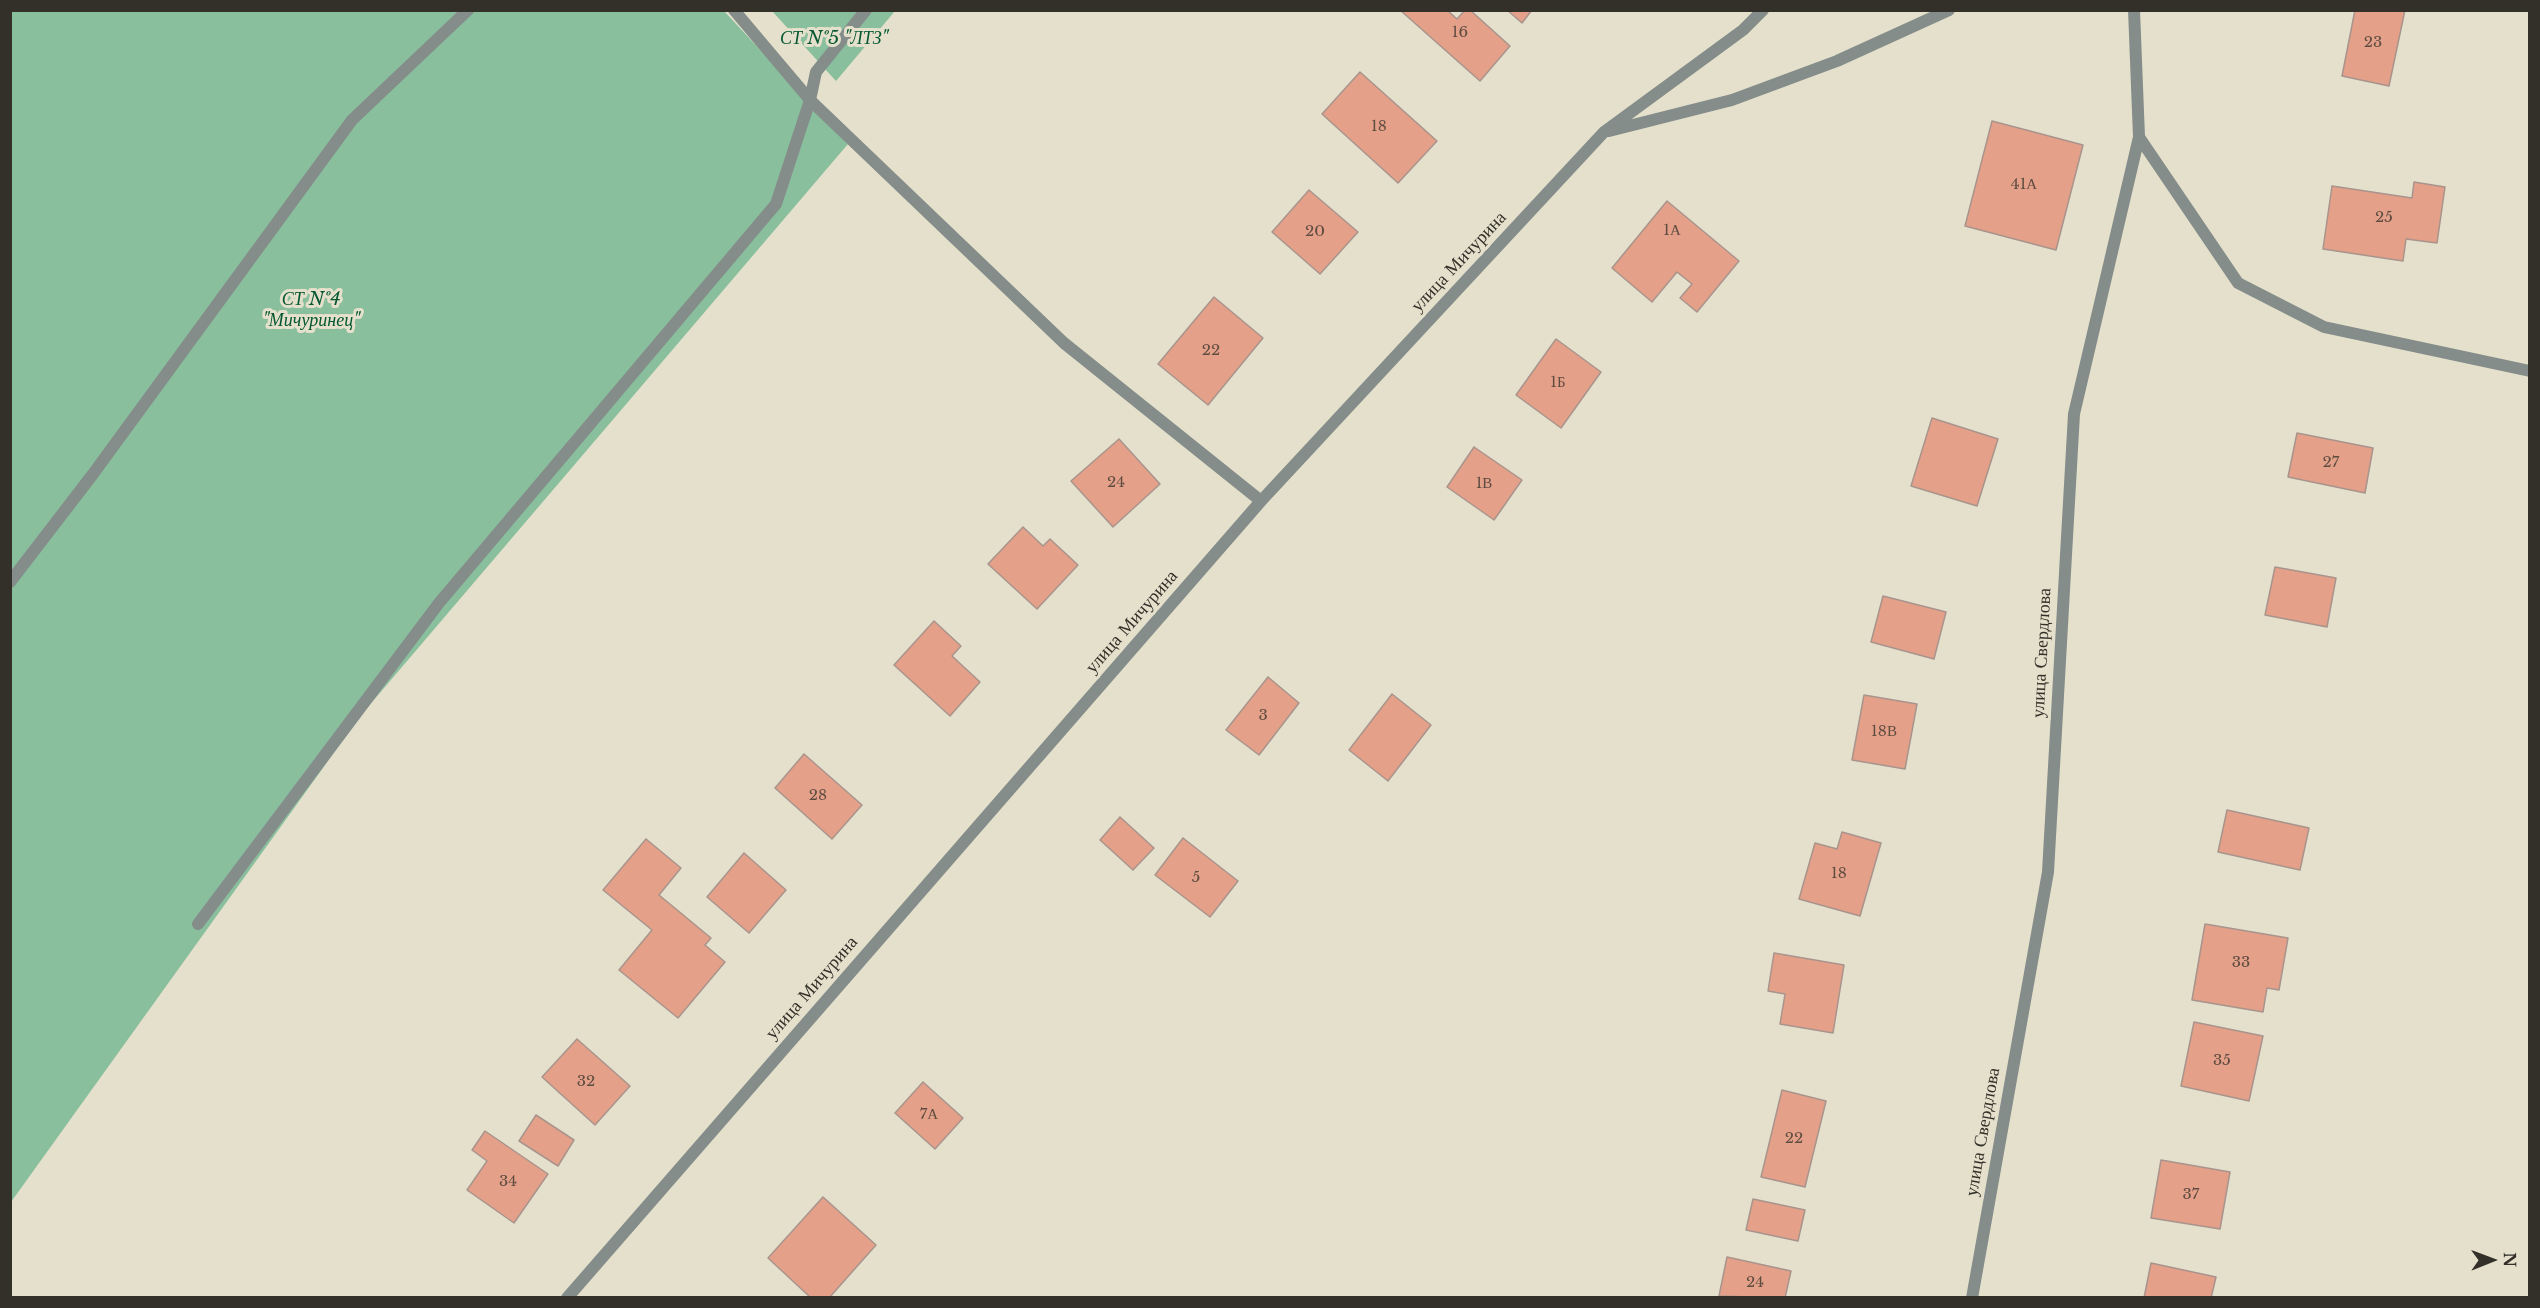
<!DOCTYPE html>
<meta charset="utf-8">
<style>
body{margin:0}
#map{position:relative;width:2540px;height:1308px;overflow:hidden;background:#e5e0cc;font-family:"Libre Baskerville",serif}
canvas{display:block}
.frame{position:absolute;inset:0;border:12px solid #323029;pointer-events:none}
.north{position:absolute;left:2462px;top:1230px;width:60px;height:60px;-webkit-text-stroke:4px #e5e0cc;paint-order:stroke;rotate:89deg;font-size:16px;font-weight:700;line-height:24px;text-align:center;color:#323029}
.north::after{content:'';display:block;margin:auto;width:21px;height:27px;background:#323029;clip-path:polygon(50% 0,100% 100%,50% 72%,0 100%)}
</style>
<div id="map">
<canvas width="2540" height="1308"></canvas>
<div class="frame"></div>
<div class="north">N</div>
</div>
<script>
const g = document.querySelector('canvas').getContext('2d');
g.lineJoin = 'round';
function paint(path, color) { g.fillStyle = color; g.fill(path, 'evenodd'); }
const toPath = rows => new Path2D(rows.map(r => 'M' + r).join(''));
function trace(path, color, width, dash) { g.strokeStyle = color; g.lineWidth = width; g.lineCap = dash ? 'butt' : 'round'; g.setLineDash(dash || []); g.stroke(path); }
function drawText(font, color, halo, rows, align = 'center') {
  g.font = font + ' "Libre Baskerville",serif'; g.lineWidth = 6; g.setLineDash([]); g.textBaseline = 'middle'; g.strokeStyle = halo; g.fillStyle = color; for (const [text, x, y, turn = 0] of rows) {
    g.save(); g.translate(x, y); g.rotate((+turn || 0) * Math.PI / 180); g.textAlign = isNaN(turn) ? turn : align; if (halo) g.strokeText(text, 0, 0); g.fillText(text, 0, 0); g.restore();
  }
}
paint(toPath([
 [11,11,724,11,848,144,361,715,11,1202],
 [772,11,895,11,836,81]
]), '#89bf9d');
const building = toPath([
 [1400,10,1447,10,1457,19,1465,10,1470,10,1510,46,1480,81,1400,10],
 [1507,10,1532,10,1522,23,1507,10],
 [2355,10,2405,10,2389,86,2342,76,2355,10],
 [1360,72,1437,141,1398,183,1322,114,1360,72],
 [1992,121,2083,145,2056,250,1965,226,1992,121],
 [2414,182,2445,187,2437,243,2406,239,2403,261,2323,249,2332,186,2412,198,2414,182],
 [1309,190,1358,232,1320,274,1272,232,1309,190],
 [1667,201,1739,261,1697,312,1680,298,1692,284,1677,272,1652,302,1612,268,1667,201],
 [1214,297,1263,338,1208,405,1158,364,1214,297],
 [1556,339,1601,372,1561,428,1516,395,1556,339],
 [1932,418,1998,439,1977,506,1911,486,1932,418],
 [2297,433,2373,448,2365,493,2288,477,2297,433],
 [1119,439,1160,484,1113,527,1071,481,1119,439],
 [1474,447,1522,480,1494,520,1447,487,1474,447],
 [1023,527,1043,546,1050,539,1078,565,1037,609,988,564,1023,527],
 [2275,567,2336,578,2327,627,2265,615,2275,567],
 [1883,596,1946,612,1934,659,1871,642,1883,596],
 [934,621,961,646,952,656,980,682,950,716,894,665,934,621],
 [1268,677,1299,703,1259,755,1226,730,1268,677],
 [1392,694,1431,725,1388,781,1349,750,1392,694],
 [1864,695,1917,704,1905,769,1852,760,1864,695],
 [804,754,862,805,832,839,775,788,804,754],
 [2227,810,2309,828,2300,870,2218,852,2227,810],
 [1120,817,1154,848,1133,870,1100,840,1120,817],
 [1842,832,1881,843,1860,916,1799,899,1815,843,1837,849,1842,832],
 [1183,838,1238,881,1210,917,1155,875,1183,838],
 [646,839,681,868,659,895,711,938,705,945,725,962,678,1018,619,970,652,930,603,890,646,839],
 [744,853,786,890,749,933,707,897,744,853],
 [2205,924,2288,938,2279,990,2267,988,2263,1012,2192,1000,2205,924],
 [1774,953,1844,965,1833,1033,1780,1024,1785,994,1768,991,1774,953],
 [2194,1022,2263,1036,2249,1101,2181,1086,2194,1022],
 [577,1039,630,1086,595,1125,542,1077,577,1039],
 [923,1082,963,1118,935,1149,895,1113,923,1082],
 [1782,1090,1826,1101,1805,1187,1761,1177,1782,1090],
 [536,1115,574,1140,558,1166,519,1141,536,1115],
 [485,1131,548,1174,514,1223,467,1190,487,1161,472,1150,485,1131],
 [2161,1160,2230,1172,2220,1229,2151,1218,2161,1160],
 [823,1197,876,1245,829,1298,811,1298,768,1258,823,1197],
 [1753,1199,1805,1210,1798,1241,1746,1230,1753,1199],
 [1727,1257,1791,1271,1785,1298,1719,1296,1727,1257],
 [2151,1263,2216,1277,2211,1298,2144,1298,2151,1263]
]);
paint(building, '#e4a088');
trace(building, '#a8948c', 1.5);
trace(toPath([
 [10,582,93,474,352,120,468,10],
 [198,924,439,603,776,204,810,100,816,72,866,10]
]), '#848d89', 12);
trace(toPath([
 [734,10,810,100,1064,343,1261,501],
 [1609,131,1732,100,1837,61,1949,10],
 [2139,137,2238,283,2324,327,2530,371],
 [567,1298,1261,501,1604,132,1743,30,1763,10],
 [1972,1298,2048,872,2074,414,2139,137,2134,10]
]), '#848d89', 12);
drawText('15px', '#5e4c41', null, [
 ["16",1460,33],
 ["23",2373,43],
 ["18",1379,127],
 ["41А",2024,185],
 ["25",2384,218],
 ["1А",1672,231],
 ["20",1315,232],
 ["22",1211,351],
 ["1Б",1558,383],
 ["27",2331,463],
 ["24",1116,483],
 ["1В",1484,484],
 ["3",1263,716],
 ["18В",1884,732],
 ["28",818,796],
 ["18",1839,874],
 ["5",1196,878],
 ["33",2241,963],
 ["35",2222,1061],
 ["32",586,1082],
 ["7А",929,1115],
 ["22",1794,1139],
 ["34",508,1182],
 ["37",2191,1195],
 ["24",1755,1283]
]);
drawText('italic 18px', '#055832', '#e5e0cc', [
 ["СТ №5 \"ЛТЗ\"",834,39],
 ["СТ №4",311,300],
 ["\"Мичуринец\"",311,321]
]);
drawText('18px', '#323029', '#e5e0cc', [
 ["улица Мичурина",1459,262,-47],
 ["улица Мичурина",1132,622,-49],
 ["улица Свердлова",2042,653,-87],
 ["улица Мичурина",812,988,-49],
 ["улица Свердлова",1983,1132,-80]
]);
</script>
